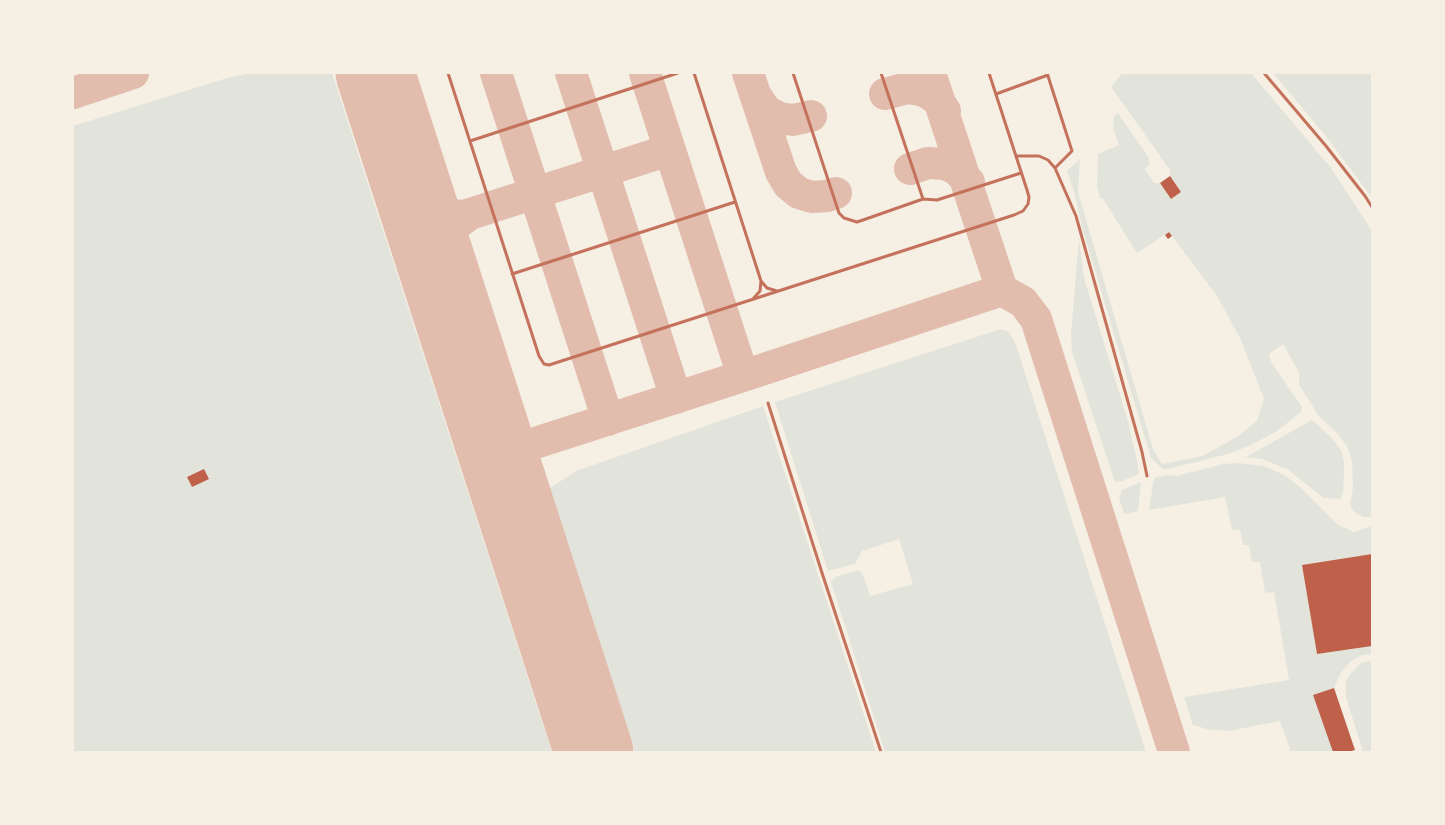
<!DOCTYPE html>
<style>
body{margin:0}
#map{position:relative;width:1445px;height:825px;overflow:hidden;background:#f6efe4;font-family:"Space Grotesk",sans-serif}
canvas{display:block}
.frame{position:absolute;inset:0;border:74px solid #f6efe4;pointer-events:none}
</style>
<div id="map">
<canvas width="1445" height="825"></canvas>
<div class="frame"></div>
</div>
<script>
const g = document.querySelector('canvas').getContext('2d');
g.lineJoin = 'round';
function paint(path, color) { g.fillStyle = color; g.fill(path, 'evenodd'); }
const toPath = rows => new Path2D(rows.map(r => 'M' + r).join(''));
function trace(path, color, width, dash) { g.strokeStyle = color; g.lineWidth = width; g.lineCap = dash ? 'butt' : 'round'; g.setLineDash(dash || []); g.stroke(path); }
paint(toPath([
 [250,73,332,73,552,752,73,752,73,126,227,78],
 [1122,73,1251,73,1331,168,1372,231,1372,517,1363,517,1353,511,1350,504,1353,487,1352,462,1348,448,1338,434,1319,416,1299,385,1299,372,1283,344,1269,354,1271,362,1302,407,1301,412,1277,431,1251,445,1228,454,1172,468,1163,469,1151,458,1082,227,1074,191,1067,171,1080,159,1078,192,1153,449,1162,464,1202,456,1237,437,1257,421,1264,399,1241,340,1217,296,1169,232,1137,253,1103,199,1100,198,1097,187,1098,154,1119,145,1113,128,1114,116,1118,113,1149,158,1149,164,1145,169,1154,183,1160,183,1171,199,1181,192,1170,176,1170,170,1111,87],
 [1273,73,1372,73,1372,198,1325,135],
 [1079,238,1084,278,1128,421,1137,461,1139,474,1122,481,1115,482,1072,352,1071,335],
 [1001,329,1009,332,1016,345,1146,752,885,752,831,582,835,577,859,570,863,575,870,596,913,584,899,539,862,551,855,564,828,571,775,402],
 [763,406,876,752,635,752,550,488,576,471],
 [1312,420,1332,438,1342,452,1344,462,1344,472,1343,493,1340,499,1324,498,1287,469,1262,459,1246,457],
 [1238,463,1264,466,1284,475,1300,487,1338,525,1354,532,1372,526,1372,554,1302,565,1317,654,1372,646,1372,654,1362,655,1351,661,1340,674,1334,688,1314,695,1333,752,1291,752,1280,721,1228,731,1207,729,1193,725,1184,697,1289,680,1274,592,1265,593,1260,562,1252,562,1249,545,1243,545,1240,529,1232,530,1225,497,1149,510,1154,478,1167,475,1176,476,1224,464],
 [1141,482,1138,511,1124,514,1119,498,1122,490],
 [1372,660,1372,752,1363,752,1346,697,1346,681,1351,673,1361,663]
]), '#e2e4dc');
trace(toPath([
 [496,73,608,420],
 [571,73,676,398],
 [645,73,743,376],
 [748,73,781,172,788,184,799,193,812,197,827,196,836,193],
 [73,93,133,73],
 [885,94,907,88,920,90,926,92,937,99,945,111],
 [756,96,764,108,768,112,780,118,793,120,811,116],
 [910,169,928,163,945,164,956,169,969,182],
 [409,180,417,194,430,207,445,214,461,216,470,214],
 [438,270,440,254,442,244,447,234,454,226,470,214,669,150],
 [1002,290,1023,302,1036,319,1174,752],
 [498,455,743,376,1002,290,930,73]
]), '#e2bdae', 32);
trace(toPath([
 [375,73,594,752]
]), '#e2bdae', 79);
paint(toPath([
 [1170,176,1181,192,1171,199,1160,183],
 [1169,232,1172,236,1168,239,1165,235],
 [204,469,209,479,192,487,187,477],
 [1372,554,1372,646,1317,654,1302,565],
 [1334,688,1355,750,1348,752,1333,752,1313,695]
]), '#bf614a');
trace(toPath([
 [448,73,539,356,544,364,549,365,1014,215,1023,211,1028,204,1029,197,1027,190,989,73],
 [694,73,761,281,767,288,777,291],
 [793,73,839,213,844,218,857,222,863,220,923,199,937,200,1021,173],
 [881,73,923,199],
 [1047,73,1072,151,1055,168],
 [1264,73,1326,146,1365,196,1372,207],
 [996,94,1048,75],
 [470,141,678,73],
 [1016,156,1039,156,1048,160,1055,168,1076,216,1142,452,1147,476],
 [512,274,735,202],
 [753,299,760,291,761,281],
 [768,403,823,576,881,752]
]), '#c5725c', 3);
</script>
